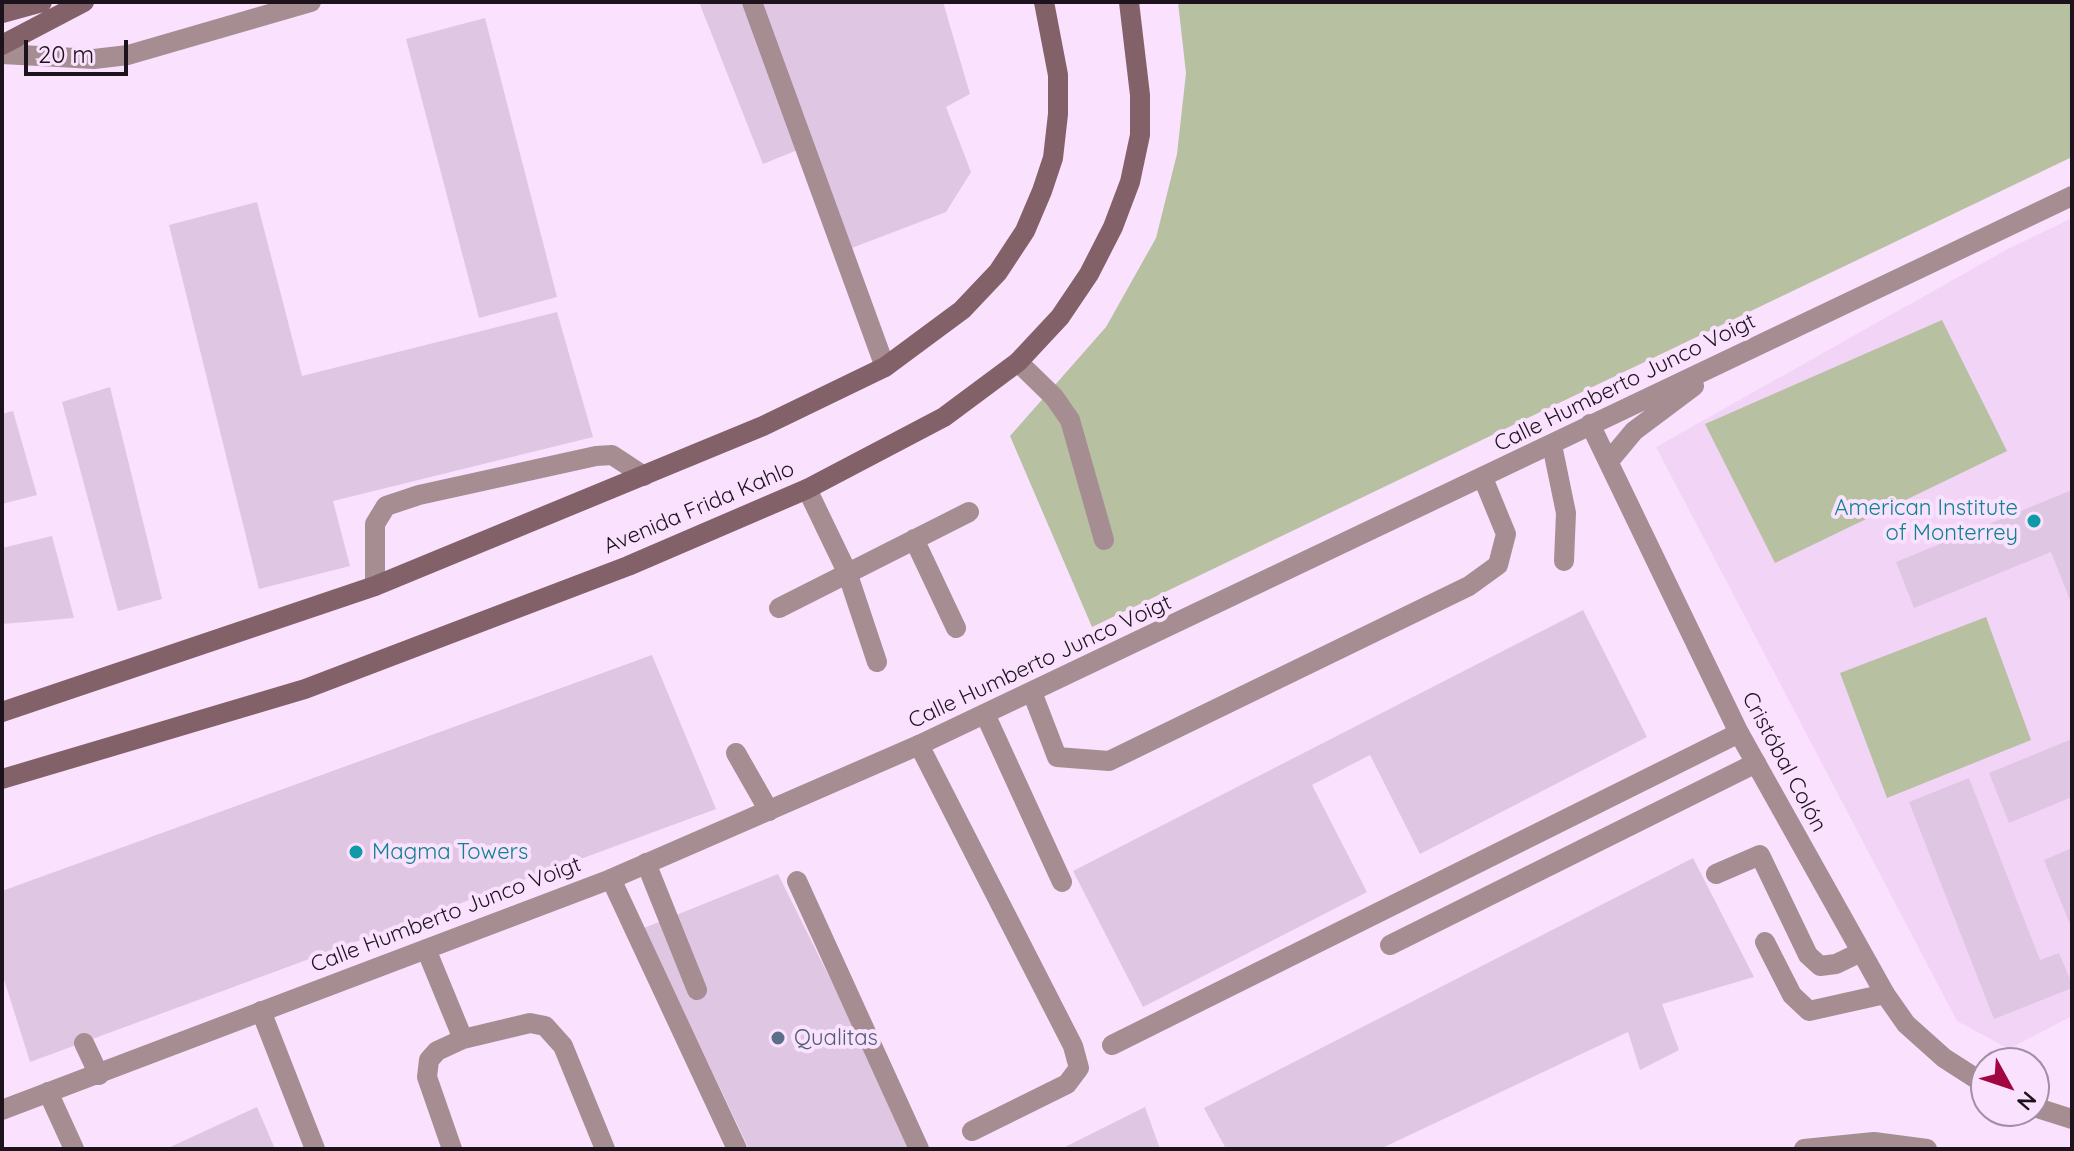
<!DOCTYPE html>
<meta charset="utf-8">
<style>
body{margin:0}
#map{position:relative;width:2074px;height:1151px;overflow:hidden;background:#fae1fe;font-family:Quicksand,sans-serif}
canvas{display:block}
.frame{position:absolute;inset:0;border:4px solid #1c131d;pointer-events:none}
.north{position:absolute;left:1970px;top:1047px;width:80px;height:80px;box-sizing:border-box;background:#fae1fe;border:2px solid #a18fa4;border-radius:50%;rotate:130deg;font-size:22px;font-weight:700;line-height:32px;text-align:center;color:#1c131d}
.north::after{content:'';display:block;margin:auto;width:28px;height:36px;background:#a20641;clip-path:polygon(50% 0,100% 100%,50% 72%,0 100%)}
.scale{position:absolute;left:24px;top:40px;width:104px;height:36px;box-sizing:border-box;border:4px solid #1c131d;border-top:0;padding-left:10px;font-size:24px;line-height:28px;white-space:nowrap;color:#1c131d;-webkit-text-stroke:6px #fae1fe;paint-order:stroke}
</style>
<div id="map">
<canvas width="2074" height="1151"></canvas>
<div class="frame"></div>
<div class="north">N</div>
<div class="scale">20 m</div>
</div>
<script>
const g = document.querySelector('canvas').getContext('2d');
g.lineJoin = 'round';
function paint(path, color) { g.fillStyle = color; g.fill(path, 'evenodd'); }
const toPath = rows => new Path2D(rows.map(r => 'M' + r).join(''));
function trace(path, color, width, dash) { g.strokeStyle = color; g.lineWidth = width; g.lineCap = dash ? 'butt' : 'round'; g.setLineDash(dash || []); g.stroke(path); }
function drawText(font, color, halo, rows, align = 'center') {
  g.font = font + ' Quicksand,sans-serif'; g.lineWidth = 8; g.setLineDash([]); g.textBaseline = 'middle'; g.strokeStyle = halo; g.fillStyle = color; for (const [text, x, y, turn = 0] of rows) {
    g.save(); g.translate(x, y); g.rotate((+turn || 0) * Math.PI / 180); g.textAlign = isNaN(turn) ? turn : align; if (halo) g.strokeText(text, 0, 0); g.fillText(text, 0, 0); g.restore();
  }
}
paint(toPath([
 [2072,218,2072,1016,2009,1049,1957,1021,1656,447,2008,249]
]), '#f2d4f7');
paint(toPath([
 [1178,2,2072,2,2072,157,1092,627,1010,436,1106,327,1156,238,1177,154,1186,73],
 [1942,320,2007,451,1775,563,1705,424],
 [1986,617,2031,740,1887,798,1840,673]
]), '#b7c0a1');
paint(toPath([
 [699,2,943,2,970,94,946,107,971,172,946,212,836,254,805,147,763,164],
 [485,18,557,297,479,318,406,39],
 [257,202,302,376,557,312,593,437,333,501,350,566,259,589,169,225],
 [110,387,162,599,118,611,62,402],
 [13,411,37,495,2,504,2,414],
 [2072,490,2072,605,2051,552,1914,608,1896,562],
 [52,536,74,618,2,624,2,548],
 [1583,610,1647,737,1420,854,1370,755,1312,785,1367,892,1143,1007,1073,871],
 [652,655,716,809,30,1062,2,973,2,891],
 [2072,739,2072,797,2009,823,1989,773],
 [1969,778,2040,960,2059,953,2072,984,2072,988,1994,1019,1909,802],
 [2072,848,2072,929,2044,860],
 [1693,858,1754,977,1662,1004,1679,1050,1640,1070,1628,1032,1380,1149,1226,1149,1204,1108],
 [778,874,915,1149,749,1149,644,928],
 [257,1107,275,1149,166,1149],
 [1145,1107,1160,1149,1061,1149]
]), '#dfc7e3');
trace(toPath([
 [752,2,885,367],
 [2,54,94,59,128,55,311,2],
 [1018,362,1054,397,1070,420,1104,540],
 [1552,445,1566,513,1564,561],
 [807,489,847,572,877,662],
 [914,539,956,628],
 [375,586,375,524,386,506,419,495,596,456,612,455,644,476],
 [779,608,969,512],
 [1032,692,1057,757,1109,761,1469,586,1498,565,1506,534,1483,478],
 [985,714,1062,882],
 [919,745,1073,1046,1079,1068,1067,1084,972,1131],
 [736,753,769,811],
 [646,863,697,990],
 [1716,874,1760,855,1808,955,1820,966,1836,964,1861,952],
 [611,879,737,1149],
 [797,881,919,1149],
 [1765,942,1792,995,1809,1011,1885,994],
 [1390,945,1756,763],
 [261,1011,315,1149],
 [84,1043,99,1075],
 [1112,1045,1739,733],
 [48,1092,74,1149]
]), '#a68d92', 20);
trace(toPath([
 [1590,424,1739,733,1885,994,1906,1024,1944,1058,1986,1085],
 [1609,461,1634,431,1694,386],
 [426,949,463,1039],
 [2034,1107,2072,1119],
 [2,1110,611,879,919,745,2072,196],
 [452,1149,427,1077,429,1060,437,1051,463,1039,530,1023,545,1026,563,1046,605,1149],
 [1804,1149,1874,1142,1927,1149]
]), '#a68d92', 20);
trace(toPath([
 [2,13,42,2],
 [2,45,84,2],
 [2,712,375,586,763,426,885,367,962,310,998,272,1025,231,1042,191,1053,158,1058,114,1058,75,1044,2],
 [2,779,305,689,628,566,807,489,944,417,1018,362,1060,317,1089,274,1113,227,1130,182,1140,135,1140,95,1129,2]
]), '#836169', 20);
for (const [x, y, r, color] of [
 [2034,521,8,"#0f9aa8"],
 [356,852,8,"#0f9aa8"],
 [778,1038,8,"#5c6f8a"]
]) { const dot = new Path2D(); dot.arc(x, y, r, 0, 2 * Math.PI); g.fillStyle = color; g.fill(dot); trace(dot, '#fae1fe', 3); }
drawText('22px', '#1c131d', '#fae1fe', [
 ["Calle Humberto Junco Voigt",1625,383,-26],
 ["Avenida Frida Kahlo",699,508,-23],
 ["Calle Humberto Junco Voigt",1040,662,-25],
 ["Cristóbal Colón",1784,762,62],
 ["Calle Humberto Junco Voigt",446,915,-21]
]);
drawText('22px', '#0d838f', '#fae1fe', [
 ["American Institute",2018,508],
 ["of Monterrey",2018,533],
 ["Magma Towers",372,852,"left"]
], 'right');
drawText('22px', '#4e5e75', '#fae1fe', [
 ["Qualitas",794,1038]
], 'left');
</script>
